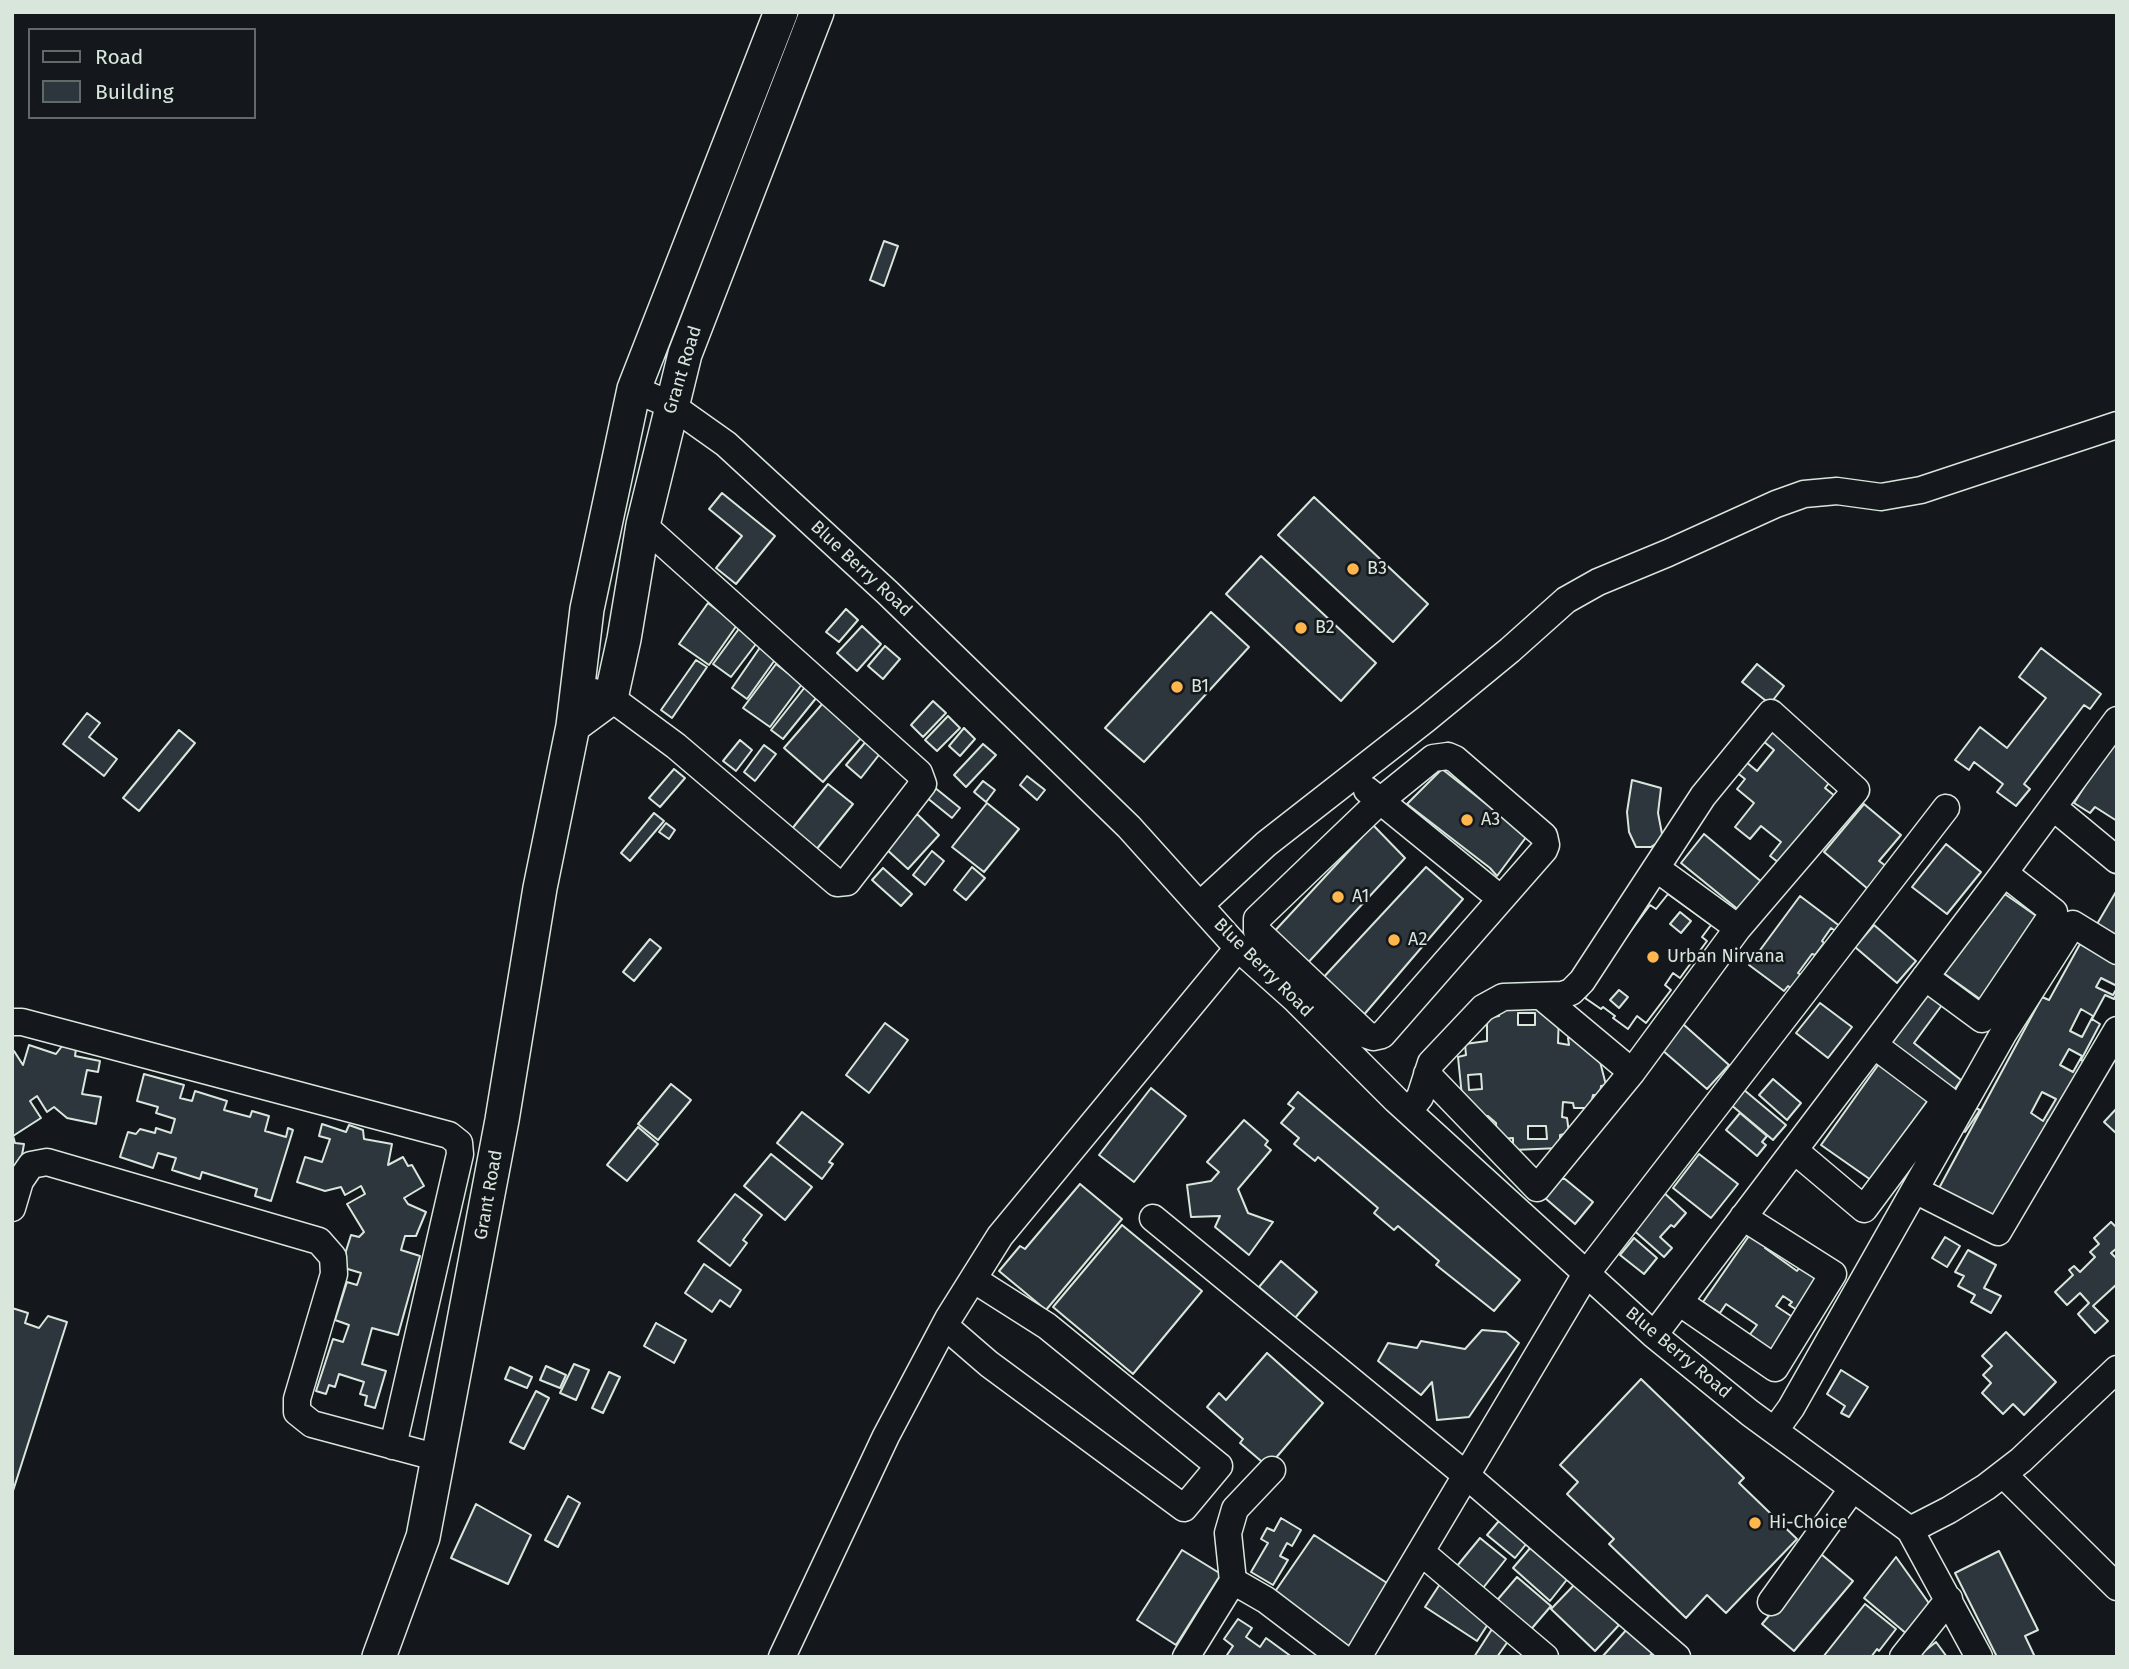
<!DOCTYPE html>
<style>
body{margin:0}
#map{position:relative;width:2129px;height:1669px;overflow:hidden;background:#14181c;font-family:"Fira Sans",sans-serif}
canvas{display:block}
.frame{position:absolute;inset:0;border:14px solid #d8e6dc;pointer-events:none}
.legend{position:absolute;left:28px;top:28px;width:228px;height:91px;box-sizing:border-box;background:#14181c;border:2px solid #626a69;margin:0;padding:9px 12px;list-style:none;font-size:21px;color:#d8e6dc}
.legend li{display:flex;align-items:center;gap:14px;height:35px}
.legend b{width:35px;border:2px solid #626a69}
</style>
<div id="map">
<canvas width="2129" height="1669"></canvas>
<div class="frame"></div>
<ul class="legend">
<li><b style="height:9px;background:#14181c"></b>Road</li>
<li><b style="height:19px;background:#2c363c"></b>Building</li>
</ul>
</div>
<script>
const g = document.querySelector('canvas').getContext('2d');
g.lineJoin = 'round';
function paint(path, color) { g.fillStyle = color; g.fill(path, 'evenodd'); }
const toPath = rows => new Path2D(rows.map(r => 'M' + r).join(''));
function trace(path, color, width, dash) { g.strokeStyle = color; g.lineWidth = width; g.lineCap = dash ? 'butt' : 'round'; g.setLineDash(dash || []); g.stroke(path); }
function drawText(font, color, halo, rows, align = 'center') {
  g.font = font + ' "Fira Sans",sans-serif'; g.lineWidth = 5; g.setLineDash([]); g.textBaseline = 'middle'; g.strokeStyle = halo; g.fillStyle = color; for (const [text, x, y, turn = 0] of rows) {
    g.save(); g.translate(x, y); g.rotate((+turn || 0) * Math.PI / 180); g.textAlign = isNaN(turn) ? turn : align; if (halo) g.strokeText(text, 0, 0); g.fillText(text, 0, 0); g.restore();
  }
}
const building = toPath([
 [884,241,898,246,884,286,870,280,884,241],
 [722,493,775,536,736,584,716,568,742,536,709,509,722,493],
 [1314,497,1428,604,1393,642,1278,535,1314,497],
 [1261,556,1376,663,1341,701,1226,594,1261,556],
 [708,603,737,625,709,665,679,644,708,603],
 [846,609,858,620,839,642,826,632,846,609],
 [1211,612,1249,647,1144,762,1105,728,1211,612],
 [741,626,759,640,731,677,713,664,741,626],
 [862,626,881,644,857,671,837,653,862,626],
 [761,646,777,657,747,699,732,688,761,646],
 [885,646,900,659,883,679,868,666,885,646],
 [2041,648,2101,694,2090,709,2084,705,2024,784,2030,789,2016,806,1997,792,2003,784,1974,762,1969,770,1955,760,1980,727,2007,748,2046,698,2019,677,2041,648],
 [696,660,707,667,672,718,661,710,696,660],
 [776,664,802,684,770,727,743,708,776,664],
 [1757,664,1784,686,1770,704,1742,682,1757,664],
 [805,687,817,697,783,739,771,730,805,687],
 [933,701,946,713,923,737,911,725,933,701],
 [823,703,862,737,823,782,784,748,823,703],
 [87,713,100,723,89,737,117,759,104,776,63,744,87,713],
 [948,716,960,728,937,751,925,740,948,716],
 [1770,720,1837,773,1825,788,1841,801,1787,869,1770,856,1781,842,1761,826,1750,839,1735,827,1754,803,1737,789,1745,779,1731,768,1740,757,1757,771,1774,750,1757,736,1770,720],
 [964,728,975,739,960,756,949,746,964,728],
 [179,730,195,743,139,811,123,798,179,730],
 [2117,735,2117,821,2095,807,2090,813,2074,803,2117,735],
 [868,739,882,751,861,778,846,765,868,739],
 [740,740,752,750,736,771,723,761,740,740],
 [983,744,996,755,966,787,954,775,983,744],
 [764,745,776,754,755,781,744,772,764,745],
 [674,769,685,778,660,807,649,798,674,769],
 [1442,769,1527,836,1497,876,1490,868,1407,804,1442,769],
 [1027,776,1045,790,1037,800,1020,785,1027,776],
 [1632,780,1661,788,1658,813,1663,839,1651,847,1636,847,1629,832,1627,812,1632,780],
 [983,781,995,790,986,802,974,792,983,781],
 [828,784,853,804,816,850,791,830,828,784],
 [934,787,960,808,952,818,926,797,934,787],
 [987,803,1019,829,984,872,952,847,987,803],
 [1864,804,1901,835,1879,861,1886,866,1868,889,1824,852,1864,804],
 [654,813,664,821,630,861,621,853,654,813],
 [917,814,939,835,908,869,885,848,917,814],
 [666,823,675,830,669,839,659,832,666,823],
 [1373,825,1405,858,1304,967,1271,935,1373,825],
 [1704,834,1763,883,1740,911,1681,863,1704,834],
 [1946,844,1981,872,1947,914,1912,887,1946,844],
 [932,851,944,861,925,885,913,875,932,851],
 [972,867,985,878,966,900,954,890,972,867],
 [1426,867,1463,899,1362,1017,1321,980,1426,867],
 [883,868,912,894,901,906,872,880,883,868],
 [1999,890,2045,922,1987,1004,1942,972,1999,890],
 [2117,890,2117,936,2097,924,2117,890],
 [1668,894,1711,925,1702,937,1707,941,1680,978,1673,973,1665,985,1671,990,1646,1023,1637,1016,1628,1029,1613,1018,1615,1016,1603,1007,1601,1009,1585,998,1596,983,1594,981,1650,905,1656,909,1668,894],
 [1680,912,1691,921,1681,933,1670,924,1680,912],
 [1619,990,1628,997,1619,1008,1610,1000,1619,990],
 [1668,894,1711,925,1702,937,1707,941,1680,978,1673,973,1665,985,1671,990,1646,1023,1637,1016,1628,1029,1613,1018,1615,1016,1603,1007,1601,1009,1585,998,1596,983,1594,981,1650,905,1656,909,1668,894],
 [1800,896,1841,927,1837,932,1831,928,1822,941,1824,943,1815,955,1812,954,1798,973,1802,976,1792,989,1788,986,1784,991,1749,965,1800,896],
 [1874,925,1916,961,1897,983,1855,947,1874,925],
 [650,939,661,948,634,981,623,972,650,939],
 [2080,944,2117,964,2117,986,2101,978,2096,987,2113,995,2117,988,2117,993,2114,999,2105,995,2092,1019,2100,1024,2081,1060,2087,1063,2054,1123,2048,1120,2046,1125,2050,1127,1998,1223,1938,1190,2042,997,2049,1000,2080,944],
 [2081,1009,2093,1016,2082,1037,2070,1031,2081,1009],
 [2069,1049,2082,1056,2073,1072,2060,1065,2069,1049],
 [2042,1092,2056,1099,2043,1121,2031,1113,2042,1092],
 [1927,993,1942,1005,1914,1043,1961,1080,1951,1094,1887,1045,1927,993],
 [1820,1003,1852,1027,1828,1058,1796,1033,1820,1003],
 [1549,1005,1559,1014,1558,1043,1569,1045,1568,1038,1584,1037,1597,1050,1606,1085,1601,1086,1600,1095,1593,1095,1590,1108,1574,1108,1573,1103,1563,1102,1562,1117,1567,1118,1569,1133,1560,1135,1560,1148,1513,1150,1513,1138,1497,1139,1496,1123,1488,1116,1471,1115,1463,1106,1458,1057,1466,1055,1465,1044,1487,1041,1487,1018,1499,1016,1501,1007,1549,1005],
 [1518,1013,1535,1013,1535,1025,1518,1025,1518,1013],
 [1481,1074,1482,1089,1469,1090,1468,1075,1481,1074],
 [1528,1126,1546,1126,1547,1139,1528,1139,1528,1126],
 [885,1023,908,1040,869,1093,846,1075,885,1023],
 [1683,1024,1729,1065,1707,1089,1661,1049,1683,1024],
 [29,1045,56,1054,62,1046,76,1049,75,1056,100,1061,98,1072,87,1070,82,1094,101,1097,96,1124,67,1118,54,1107,47,1112,37,1096,30,1101,41,1118,13,1136,15,1143,24,1144,18,1177,12,1176,12,1052,14,1051,23,1065,29,1045],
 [1881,1061,1931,1096,1871,1180,1821,1145,1881,1061],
 [144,1074,184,1085,180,1098,192,1101,195,1091,227,1101,224,1110,250,1117,252,1111,269,1116,265,1131,286,1137,288,1128,293,1130,271,1201,255,1196,257,1189,202,1172,200,1179,172,1170,176,1158,158,1153,153,1168,120,1157,128,1132,136,1134,140,1129,155,1133,156,1128,171,1133,175,1119,156,1113,158,1107,137,1101,144,1074],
 [1773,1079,1801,1103,1787,1120,1759,1095,1773,1079],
 [671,1084,691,1100,658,1140,638,1124,671,1084],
 [1737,1084,1786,1125,1773,1140,1724,1099,1737,1084],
 [1151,1088,1186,1116,1134,1182,1099,1155,1151,1088],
 [1298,1092,1520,1280,1494,1311,1436,1265,1439,1261,1398,1226,1394,1230,1374,1213,1378,1208,1318,1157,1315,1161,1294,1144,1299,1138,1281,1123,1294,1108,1288,1104,1298,1092],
 [1967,1104,1980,1110,1965,1132,1958,1128,1967,1104],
 [2117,1108,2117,1134,2104,1122,2117,1108],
 [802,1112,843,1144,829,1162,833,1164,822,1179,777,1143,802,1112],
 [1740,1113,1767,1136,1762,1142,1766,1145,1757,1156,1726,1130,1740,1113],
 [1244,1120,1268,1141,1265,1145,1271,1150,1238,1189,1248,1213,1273,1222,1249,1255,1215,1227,1220,1216,1191,1217,1187,1185,1211,1181,1219,1172,1207,1162,1244,1120],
 [322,1124,346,1132,349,1125,363,1130,364,1139,392,1144,388,1165,403,1157,408,1166,412,1165,424,1186,404,1198,408,1204,426,1212,416,1236,405,1236,401,1250,420,1256,398,1335,372,1328,362,1364,386,1371,375,1408,365,1405,367,1396,360,1394,364,1382,339,1374,335,1387,329,1385,326,1394,316,1391,333,1339,343,1342,349,1325,335,1320,347,1282,357,1285,361,1273,341,1267,351,1235,359,1237,364,1232,347,1204,365,1194,361,1186,345,1195,341,1187,325,1191,297,1182,305,1157,322,1162,330,1139,319,1136,322,1124],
 [638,1127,658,1144,627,1181,607,1165,638,1127],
 [771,1154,812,1187,785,1220,744,1186,771,1154],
 [1699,1154,1738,1184,1711,1218,1673,1188,1699,1154],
 [1551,1179,1565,1179,1593,1202,1575,1224,1545,1198,1551,1179],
 [1080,1184,1122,1219,1046,1310,999,1271,1020,1246,1025,1249,1080,1184],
 [1662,1191,1686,1213,1674,1227,1671,1225,1660,1237,1672,1248,1664,1257,1630,1227,1662,1191],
 [735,1194,762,1215,743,1240,747,1243,730,1266,698,1241,735,1194],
 [2111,1222,2117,1228,2117,1248,2111,1253,2117,1259,2117,1284,2093,1306,2108,1321,2095,1333,2078,1314,2089,1303,2080,1293,2067,1305,2055,1292,2073,1275,2069,1270,2074,1266,2080,1272,2095,1257,2090,1252,2099,1244,2094,1238,2111,1222],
 [1122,1225,1202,1291,1133,1374,1053,1307,1122,1225],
 [1751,1233,1768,1244,1765,1248,1797,1271,1800,1267,1823,1282,1802,1313,1789,1305,1792,1302,1783,1296,1776,1306,1797,1320,1774,1354,1748,1337,1757,1325,1726,1304,1720,1313,1703,1302,1751,1233],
 [1945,1237,1960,1246,1947,1267,1932,1258,1945,1237],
 [1634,1238,1657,1258,1644,1274,1620,1255,1634,1238],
 [1968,1250,1996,1265,1984,1288,2001,1296,1991,1313,1971,1302,1975,1295,1958,1286,1964,1276,1955,1272,1968,1250],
 [1281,1261,1317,1292,1295,1318,1259,1287,1281,1261],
 [704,1264,741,1290,730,1307,720,1300,712,1312,685,1293,704,1264],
 [12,1308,28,1313,25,1323,39,1328,48,1316,67,1322,12,1494,12,1308],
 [656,1323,686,1340,674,1363,644,1346,656,1323],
 [1482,1330,1506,1332,1519,1343,1469,1417,1437,1420,1432,1382,1421,1395,1378,1361,1388,1343,1417,1348,1421,1341,1465,1349,1482,1330],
 [2006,1332,2056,1382,2024,1415,2013,1404,2003,1414,1982,1393,1991,1383,1983,1375,1992,1366,1982,1356,2006,1332],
 [1267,1353,1323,1403,1268,1467,1240,1443,1243,1439,1207,1407,1219,1393,1226,1400,1267,1353],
 [574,1364,589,1370,576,1400,560,1393,574,1364],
 [546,1366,566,1375,560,1388,540,1380,546,1366],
 [510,1367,532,1377,527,1388,505,1379,510,1367],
 [1841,1370,1868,1387,1849,1417,1841,1413,1845,1406,1827,1394,1841,1370],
 [609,1372,620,1377,603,1413,592,1408,609,1372],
 [1641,1379,1744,1478,1739,1483,1797,1539,1726,1613,1707,1595,1686,1618,1609,1544,1614,1539,1567,1494,1578,1482,1560,1465,1641,1379],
 [536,1391,549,1398,524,1449,510,1442,536,1391],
 [568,1496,580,1503,558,1547,545,1540,568,1496],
 [476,1504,531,1535,508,1584,451,1558,476,1504],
 [1504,1515,1531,1538,1515,1558,1487,1535,1504,1515],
 [1281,1518,1301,1530,1292,1546,1287,1543,1280,1556,1288,1560,1273,1585,1251,1572,1268,1543,1261,1539,1267,1528,1274,1531,1281,1518],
 [1314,1535,1393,1587,1352,1649,1272,1596,1314,1535],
 [1480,1538,1506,1559,1483,1588,1457,1566,1480,1538],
 [1531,1547,1569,1577,1550,1601,1513,1568,1531,1547],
 [1182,1550,1221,1574,1176,1645,1137,1620,1182,1550],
 [1999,1551,2038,1630,2025,1636,2035,1657,1997,1657,1955,1573,1999,1551],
 [1821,1554,1853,1581,1794,1651,1762,1624,1821,1554],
 [1896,1557,1931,1606,1908,1635,1864,1598,1896,1557],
 [1517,1577,1551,1606,1527,1634,1493,1605,1517,1577],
 [1576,1583,1619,1625,1595,1651,1551,1609,1576,1583],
 [1440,1584,1492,1618,1477,1641,1425,1607,1440,1584],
 [1865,1604,1896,1629,1879,1651,1877,1649,1871,1657,1823,1657,1865,1604],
 [1238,1619,1252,1628,1246,1637,1260,1647,1266,1638,1292,1657,1230,1657,1227,1655,1233,1646,1224,1639,1238,1619],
 [1494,1626,1511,1637,1497,1657,1474,1657,1494,1626],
 [1628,1628,1654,1651,1649,1657,1602,1657,1628,1628],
 [1936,1642,1947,1657,1917,1657,1936,1642]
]);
paint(building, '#2c363c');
trace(building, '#d8e6dc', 2);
const minor = toPath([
 [634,389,671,405,726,444,888,593,1129,827,1238,948,1295,999,1396,1100,1654,1335,1750,1413,1910,1530,1979,1657],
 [594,692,611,698,676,746,837,883,847,882,923,784,919,773,643,525],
 [1448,756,1455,759,1544,836,1546,845,1544,850,1382,1035,1373,1037,1367,1035,1257,931,1257,919,1380,801,1433,758,1448,756],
 [1367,790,1501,899],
 [2053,807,2117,860],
 [1656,868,1738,928],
 [1200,905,1266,844,1426,719,1510,650,1566,600,1598,582,1668,553,1776,504,1804,494,1837,491,1881,497,1921,490,2117,425],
 [1925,977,1982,1019,2054,912,2004,873],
 [12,1022,22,1022,449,1135,459,1143,460,1154,393,1446],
 [1427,1074,1537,1188,1632,1072,1541,996],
 [1409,1111,1420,1097,1431,1063,1483,1008,1503,997,1562,995,1571,992,1582,981,1703,796,1771,713,1856,790,1738,928,1632,1072],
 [1794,1150,1864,1209,1946,1099,1874,1045],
 [1915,1190,1998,1232,2117,1030],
 [12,1208,20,1181,31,1165,47,1162,319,1241,333,1257,334,1274,297,1399,297,1412,312,1424,439,1458],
 [1153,1218,1467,1476,1677,1657],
 [1679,1302,1775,1368,1833,1274,1743,1217],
 [945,1326,989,1364,1184,1508,1219,1466,1047,1326,973,1279],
 [1654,1335,2004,873,2117,720],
 [1775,1430,1791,1408,2003,1034,2073,924,2117,951],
 [2003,1474,2117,1587],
 [1910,1530,1949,1510,1986,1487,2021,1460,2117,1369],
 [1421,1552,1545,1657],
 [1233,1581,1266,1600,1341,1657],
 [1771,1602,1853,1488],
 [782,1657,886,1436,948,1319,1000,1236,1238,948],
 [1186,1657,1233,1581,1228,1533,1235,1509,1272,1470],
 [1358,1657,1586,1274,1946,808],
 [1903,1657,1949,1599]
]);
const major = toPath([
 [573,726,611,698,624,639,643,525,685,354,817,12],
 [379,1657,423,1537,502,1120,540,888,573,726,587,609,634,389,781,12]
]);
trace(minor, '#d8e6dc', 29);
trace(major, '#d8e6dc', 36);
trace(minor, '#14181c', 26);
trace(major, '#14181c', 33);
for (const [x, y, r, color] of [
 [1353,569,7,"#ffb74d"],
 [1301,628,7,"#ffb74d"],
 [1177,687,7,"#ffb74d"],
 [1467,820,7,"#ffb74d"],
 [1338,897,7,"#ffb74d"],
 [1394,940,7,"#ffb74d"],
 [1653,957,7,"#ffb74d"],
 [1755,1523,7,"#ffb74d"]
]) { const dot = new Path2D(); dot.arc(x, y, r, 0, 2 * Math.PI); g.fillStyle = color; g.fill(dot); trace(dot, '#14181c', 2.5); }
drawText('18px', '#d8e6dc', '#14181c', [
 ["Grant Road",683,370,-73],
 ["Blue Berry Road",861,569,43],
 ["Blue Berry Road",1263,968,45],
 ["Grant Road",489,1195,-80],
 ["Blue Berry Road",1678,1353,40]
]);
drawText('18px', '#d8e6dc', '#14181c', [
 ["B3",1367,569],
 ["B2",1315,628],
 ["B1",1191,687],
 ["A3",1481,820],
 ["A1",1352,897],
 ["A2",1408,940],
 ["Urban Nirvana",1667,957],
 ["Hi-Choice",1769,1523]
], 'left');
</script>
